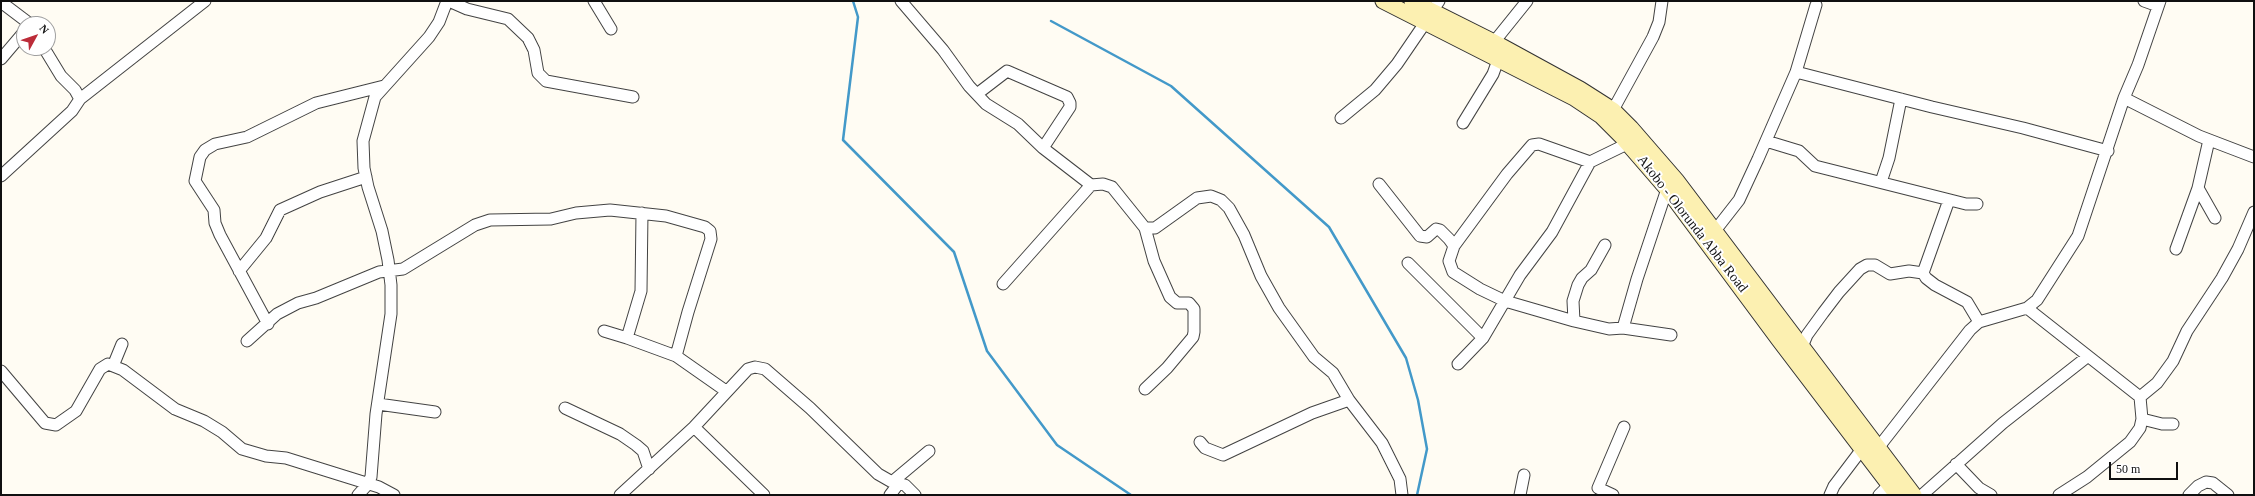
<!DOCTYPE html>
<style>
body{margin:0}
#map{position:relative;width:2255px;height:496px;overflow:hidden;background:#fffcf3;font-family:Georgia,serif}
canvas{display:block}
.frame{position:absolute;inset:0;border:2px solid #101010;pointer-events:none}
.north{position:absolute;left:16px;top:16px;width:40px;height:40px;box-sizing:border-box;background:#fff;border:1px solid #9f9f9f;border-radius:50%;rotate:50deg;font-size:11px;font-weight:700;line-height:16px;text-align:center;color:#101010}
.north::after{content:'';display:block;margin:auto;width:14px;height:18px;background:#bc2c39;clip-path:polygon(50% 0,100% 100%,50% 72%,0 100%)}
.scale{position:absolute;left:2109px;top:462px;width:69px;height:18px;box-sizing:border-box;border:2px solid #101010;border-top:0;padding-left:5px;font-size:12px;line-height:14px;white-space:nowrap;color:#101010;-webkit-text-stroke:3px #fff;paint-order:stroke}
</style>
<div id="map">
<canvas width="2255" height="496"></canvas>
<div class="frame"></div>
<div class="north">N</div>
<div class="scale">50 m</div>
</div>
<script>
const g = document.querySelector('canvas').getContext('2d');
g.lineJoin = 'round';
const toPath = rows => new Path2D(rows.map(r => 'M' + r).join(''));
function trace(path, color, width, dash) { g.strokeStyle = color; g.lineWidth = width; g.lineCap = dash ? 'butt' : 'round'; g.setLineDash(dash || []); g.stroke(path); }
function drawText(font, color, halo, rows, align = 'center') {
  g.font = font + ' Georgia,serif'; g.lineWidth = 4; g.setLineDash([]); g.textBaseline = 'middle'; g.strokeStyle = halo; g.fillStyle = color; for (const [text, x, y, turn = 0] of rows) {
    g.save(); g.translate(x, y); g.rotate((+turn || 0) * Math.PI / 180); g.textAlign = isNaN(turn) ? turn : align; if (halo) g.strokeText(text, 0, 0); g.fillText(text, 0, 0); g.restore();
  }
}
trace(toPath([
 [853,1,858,17,843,140,954,252,987,351,1057,445,1131,495],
 [1051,21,1171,86,1329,227,1406,358,1418,400,1427,449,1417,495]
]), '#4399c9', 2.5);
const street = toPath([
 [449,1,467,9,508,19,528,38,534,50,538,73,546,81,633,97],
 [594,1,611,29],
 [901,1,943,50,969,86,986,104,1018,124,1043,148,1091,185,1103,184,1112,187,1145,228,1155,228,1197,198,1211,196,1221,200,1229,208,1244,235,1261,276,1279,308,1314,357,1333,373,1349,400,1382,443,1400,479,1402,495],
 [2144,1,2158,6],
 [1,2,30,24],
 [1432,11,1439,1],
 [1494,42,1527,1],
 [44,48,61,76,75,90,80,99],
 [1,59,24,32],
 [1796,72,1932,107,2023,128,2108,151],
 [977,94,1007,71,1067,97,1070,103,1070,107,1043,148],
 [2124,98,2199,136,2254,157],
 [1613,110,1653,37,1659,22,1662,1],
 [1341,118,1375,90,1397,64,1425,23],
 [1463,123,1493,74,1498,60],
 [2209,140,2198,188,2215,218],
 [1766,141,1799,151,1815,166,1966,204,1977,204],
 [1,176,72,111,80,99,205,1],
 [1881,182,1889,158,1901,99],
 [1379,184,1420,236,1427,237,1436,229,1440,230,1449,239,1454,246,1449,261,1453,272,1480,289,1505,301,1574,321,1609,329,1623,328,1671,335],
 [1949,200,1923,273,1926,278,1935,285,1967,302,1979,322],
 [1714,232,1739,200,1758,159,1796,72,1816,5],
 [1454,246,1507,174,1532,145,1539,144,1590,162,1627,144],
 [2176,249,2198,188],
 [1408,263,1483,338],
 [239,271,266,238,280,210,320,192,366,177],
 [1003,284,1091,185],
 [2027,308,2140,397,2142,419,2140,428,2130,442,2087,477,2059,495],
 [1574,321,1573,301,1578,285,1582,278,1591,270,1605,245],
 [268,324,220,235,215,223,214,210,195,181,200,157,205,150,215,144,247,137,316,103,384,86],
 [1623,328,1637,279,1667,189],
 [604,331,627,338,641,291,642,213],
 [627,338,676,356,726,391],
 [247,341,277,314,298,303,316,298,379,272,403,269,475,225,490,220,551,219,576,213,610,210,666,216,705,227,710,231,711,239,688,312,676,356],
 [1802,347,1807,335,1823,313,1839,292,1860,269,1867,265,1875,265,1890,274,1909,271,1923,273],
 [1458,364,1483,338,1520,275,1552,232,1590,162],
 [113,366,122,344],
 [1,371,45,423,56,425,76,411,100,369,108,364,123,370,175,409,204,421,222,432,242,449,266,456,286,458,379,487,394,495],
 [1145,389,1167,368,1193,337,1194,332,1194,309,1189,303,1177,303,1170,297,1154,261,1145,228],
 [2140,397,2157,383,2173,361,2187,331,2222,278,2238,249,2254,212],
 [378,404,435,412],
 [565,408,620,434,636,445,643,451,649,469],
 [2142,419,2162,424,2173,424],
 [694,427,764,495],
 [1200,442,1205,448,1223,455,1312,413,1349,400],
 [1878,448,1970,330,1979,322,2027,308,2037,300,2078,236,2124,98,2138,65,2160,1],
 [1956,464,1979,488,1991,495],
 [892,482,929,451],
 [358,495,367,485,371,477,376,414,391,314,391,285,388,260,382,231,368,187,364,168,363,141,375,97,429,37,439,22,447,1],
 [620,495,694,427,748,369,755,367,765,369,810,408,878,474,892,482,905,485,915,495],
 [890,495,899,483],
 [1520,495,1524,475],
 [1613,495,1598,488,1624,427],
 [1830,495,1834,486,1862,449],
 [1879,495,1889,485],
 [1922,495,2003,423,2087,357],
 [2189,495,2198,486,2206,482,2213,483,2228,495]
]);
const secondary = toPath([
 [1383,1,1574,98,1601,116,1622,137,1667,189,1779,340,1897,495],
 [1412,1,1494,42,1580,89,1613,110,1631,128,1677,181,1914,495]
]);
trace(street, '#434343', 13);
trace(secondary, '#323232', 17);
trace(street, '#fff', 11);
trace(secondary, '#fcf0b1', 15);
drawText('14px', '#101010', '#fff', [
 ["Akobo - Olorunda Abba Road",1692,224,52]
]);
</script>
